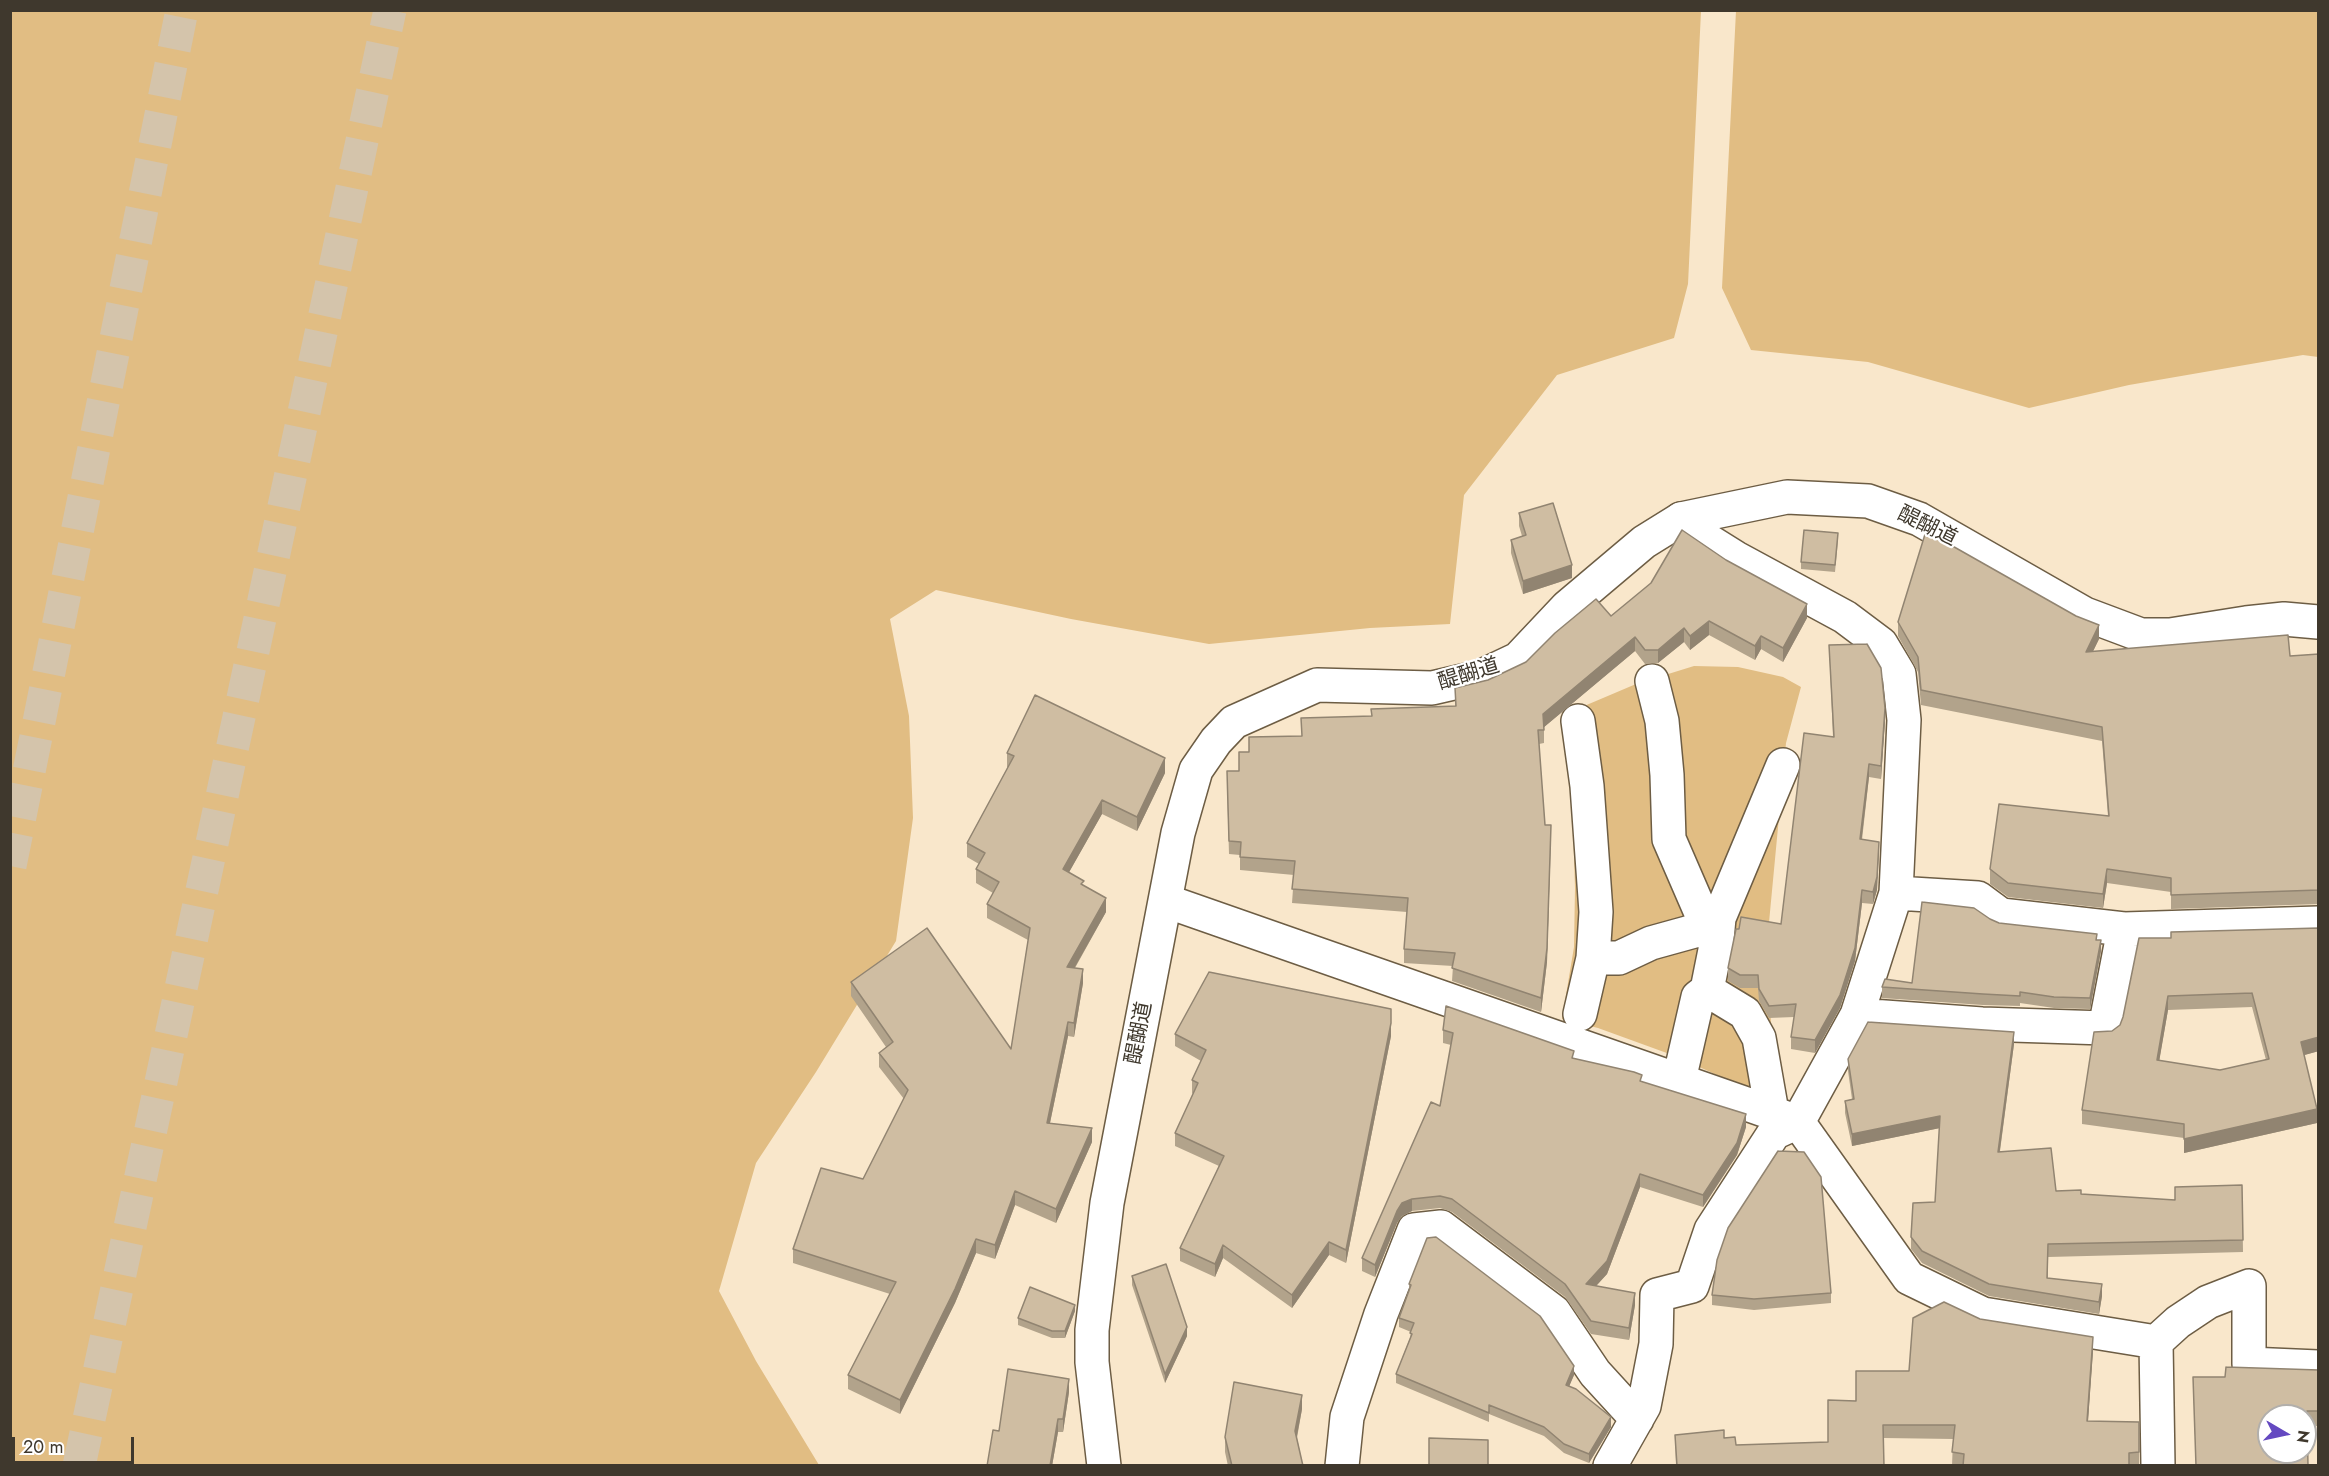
<!DOCTYPE html>
<meta charset="utf-8">
<style>
body{margin:0}
#map{position:relative;width:2329px;height:1476px;overflow:hidden;background:#f9e7cb;font-family:Jost,sans-serif}
canvas{display:block}
.frame{position:absolute;inset:0;border:12px solid #3f382d;pointer-events:none}
.north{position:absolute;left:2257px;top:1404px;width:60px;height:60px;box-sizing:border-box;background:#fff;border:2px solid #b2afab;border-radius:50%;rotate:99deg;font-size:16px;font-weight:700;line-height:24px;text-align:center;color:#3f382d}
.north::after{content:'';display:block;margin:auto;width:21px;height:27px;background:#6449c1;clip-path:polygon(50% 0,100% 100%,50% 72%,0 100%)}
.scale{position:absolute;left:12px;top:1437px;width:122px;height:27px;box-sizing:border-box;border:3px solid #3f382d;border-top:0;padding-left:8px;font-size:18px;line-height:21px;white-space:nowrap;color:#3f382d;-webkit-text-stroke:4px #fff;paint-order:stroke}
</style>
<div id="map">
<canvas width="2329" height="1476"></canvas>
<div class="frame"></div>
<div class="north">N</div>
<div class="scale">20 m</div>
</div>
<script>
const g = document.querySelector('canvas').getContext('2d');
g.lineJoin = 'round';
function paint(path, color) { g.fillStyle = color; g.fill(path, 'evenodd'); }
const toPath = rows => new Path2D(rows.map(r => 'M' + r).join(''));
function trace(path, color, width, dash) { g.strokeStyle = color; g.lineWidth = width; g.lineCap = dash ? 'butt' : 'round'; g.setLineDash(dash || []); g.stroke(path); }
function drawText(font, color, halo, rows, align = 'center') {
  g.font = font + ' Jost,"Noto Sans JP",sans-serif'; g.lineWidth = 4.5; g.setLineDash([]); g.textBaseline = 'middle'; g.strokeStyle = halo; g.fillStyle = color; for (const [text, x, y, turn = 0] of rows) {
    g.save(); g.translate(x, y); g.rotate((+turn || 0) * Math.PI / 180); g.textAlign = isNaN(turn) ? turn : align; if (halo) g.strokeText(text, 0, 0); g.fillText(text, 0, 0); g.restore();
  }
}
paint(toPath([
 [10,11,1701,11,1688,284,1674,338,1557,375,1464,495,1450,624,1370,628,1209,644,1071,619,936,590,890,619,909,716,913,818,896,941,816,1072,756,1163,719,1291,756,1361,819,1465,11,1465],
 [1736,11,2318,11,2318,357,2303,355,2129,385,2029,408,1868,362,1751,350,1722,288],
 [1694,666,1738,667,1783,677,1801,687,1786,743,1768,933,1772,1055,1789,1103,1728,1080,1675,1056,1598,1028,1562,1019,1574,947,1575,888,1573,824,1563,715,1636,684]
]), '#e1bd83');
trace(toPath([
 [10,866,182,10],
 [79,1466,390,10]
]), '#d4c4ab', 33, [33, 16]);
const minor = toPath([
 [1652,681,1662,721,1667,775,1669,839,1708,929],
 [1578,721,1587,786,1596,912,1593,958,1580,1014],
 [1896,893,1978,898,2001,915,2124,929,2318,923],
 [1166,901,1798,1122,1909,1278,1983,1314,2156,1342,2158,1466],
 [1593,958,1619,958,1651,943,1698,930,1718,929],
 [1857,1015,1982,1024,2105,1028,2124,929],
 [1679,1080,1698,997,1707,990],
 [1772,1112,1759,1038,1745,1013,1707,990,1717,940,1719,918,1783,765],
 [2156,1342,2178,1322,2208,1302,2249,1286,2249,1364,2318,1367],
 [1342,1466,1347,1417,1381,1314,1414,1230,1441,1227,1554,1312,1595,1373,1637,1419],
 [1610,1466,1644,1406,1656,1344,1657,1295,1692,1286,1711,1230,1774,1133,1798,1122,1857,1015,1896,893,1904,720,1899,674,1881,644,1845,617,1736,558,1704,538,1681,519]
]);
const major = toPath([
 [1104,1466,1092,1362,1092,1330,1107,1203,1178,833,1196,770,1216,741,1234,722,1317,685,1432,688,1480,677,1518,659,1567,607,1644,542,1681,519,1787,497,1868,501,1919,519,2085,614,2141,635,2170,635,2246,623,2284,619,2318,622]
]);
trace(minor, '#6d5d44', 36);
trace(major, '#6d5d44', 36);
trace(minor, '#fff', 33);
trace(major, '#fff', 33);
paint(toPath([
 [1519,513,1572,578,1523,594,1511,553,1511,540,1522,536,1519,526],
 [1838,540,1835,572,1801,569,1801,562],
 [1611,616,1807,618,1783,662,1761,649,1755,660,1709,635,1690,650,1684,642,1658,663,1645,664,1635,651,1544,727,1544,743,1539,744,1545,825,1551,839,1547,962,1541,1012,1452,981,1453,966,1404,963,1404,949,1407,912,1292,903,1294,875,1240,870,1240,855,1229,854,1227,785,1239,771,1249,752,1301,736,1455,706,1455,688,1488,680,1526,662],
 [2076,616,2099,639,2093,651,2290,656,2319,654,2319,904,2171,909,2171,892,2107,883,2103,908,2008,897,1990,884,1990,869,2108,816,2102,741,1921,705,1918,672,1898,636,1898,622],
 [1829,645,1885,721,1881,779,1869,777,1862,840,1879,854,1877,890,1873,904,1862,903,1855,961,1840,1008,1815,1053,1791,1049,1791,1037,1794,1017,1769,1018,1759,1001,1758,988,1740,988,1728,981,1728,968,1781,924,1833,737],
 [1007,753,1165,773,1137,831,1102,814,1069,872,1084,886,1106,912,1075,968,1083,983,1074,1037,1068,1036,1050,1123,1092,1142,1056,1223,1015,1205,995,1259,976,1253,955,1303,900,1414,848,1389,848,1375,890,1294,793,1263,793,1249,863,1179,904,1099,879,1067,879,1053,886,1047,851,996,851,982,1011,1049,1028,940,987,918,987,904,993,893,976,883,976,869,979,864,967,857,967,843,1008,767,1007,767],
 [1990,919,1999,923,2097,940,2101,951,2090,1009,2054,1008,2020,1003,2020,1006,1983,1005,1882,998,1882,987,1912,983],
 [2319,928,2319,1051,2304,1055,2317,1123,2184,1153,2184,1138,2082,1124,2082,1110,2112,1031,2120,1025,2171,938],
 [2252,1007,2266,1060,2220,1070,2159,1061,2168,1010],
 [1443,1030,1574,1058,1642,1082,1746,1127,1737,1155,1703,1207,1640,1187,1607,1274,1596,1286,1635,1305,1629,1340,1591,1334,1565,1297,1452,1212,1440,1208,1412,1211,1402,1216,1397,1223,1375,1277,1362,1271,1362,1258,1440,1106,1451,1045,1443,1043],
 [1175,1034,1391,1036,1346,1263,1329,1255,1292,1308,1223,1258,1215,1277,1180,1261,1180,1248,1219,1166,1175,1146,1175,1133,1193,1094,1192,1093,1192,1080,1201,1061,1175,1046],
 [2014,1044,2000,1151,2056,1191,2081,1194,2175,1200,2242,1185,2243,1252,2048,1257,2048,1278,2102,1296,2099,1314,1989,1296,1922,1263,1911,1249,1911,1237,1935,1202,1940,1128,1852,1146,1845,1113,1845,1101,1852,1099,1848,1071,1848,1059],
 [1132,1276,1187,1336,1165,1383,1132,1285],
 [1409,1284,1574,1375,1569,1386,1611,1427,1589,1463,1564,1453,1544,1436,1489,1414,1489,1422,1396,1383,1396,1374,1410,1338,1411,1332,1399,1327,1399,1318,1409,1291],
 [1831,1293,1831,1303,1754,1310,1712,1305,1712,1295],
 [1075,1311,1065,1338,1052,1338,1018,1325,1018,1318],
 [1980,1319,2093,1351,2088,1421,2139,1422,2139,1466,1952,1466,1953,1439,1884,1438,1884,1466,1676,1466,1675,1435,1724,1438,1736,1445,1828,1442,1856,1401,1909,1371],
 [2319,1370,2319,1426,2307,1426,2308,1466,2196,1466,2193,1377,2225,1377],
 [1069,1392,1063,1432,1058,1432,1052,1466,987,1466,999,1431],
 [1302,1409,1297,1438,1303,1466,1228,1466,1225,1452,1225,1437]
]), '#b2a38b');
paint(toPath([
 [1572,565,1572,578,1523,594,1523,581],
 [1807,604,1807,618,1783,662,1783,648],
 [1709,621,1709,635,1690,650,1690,636],
 [2099,625,2099,639,2086,666,2086,652],
 [1684,628,1684,642,1658,663,1658,650],
 [1761,636,1761,649,1755,660,1755,646],
 [1635,637,1635,651,1543,728,1543,714],
 [1885,708,1885,721,1881,779,1881,766],
 [1165,758,1165,773,1137,831,1137,817],
 [1869,764,1869,777,1860,852,1860,839],
 [1102,800,1102,814,1063,883,1063,869],
 [1551,825,1547,962,1541,1012,1541,998],
 [1879,842,1877,890,1873,904,1873,892],
 [2107,869,2107,883,2103,908,2103,894],
 [1862,890,1862,903,1855,961,1840,1008,1815,1053,1815,1040],
 [1106,898,1106,912,1067,981,1067,967],
 [2101,940,2101,951,2090,1009,2090,998],
 [1083,969,1083,983,1074,1037,1074,1023],
 [2168,996,2168,1010,2157,1074,2157,1060],
 [1068,1022,1068,1036,1047,1137,1047,1123],
 [1391,1023,1391,1036,1346,1263,1346,1250],
 [2014,1032,2014,1044,1998,1164,1998,1152],
 [2319,1037,2319,1051,2301,1056,2301,1042],
 [2317,1109,2317,1123,2184,1153,2184,1139],
 [1746,1114,1746,1127,1737,1155,1703,1207,1703,1195],
 [1940,1116,1940,1128,1852,1146,1852,1134],
 [1092,1128,1092,1142,1056,1223,1056,1209],
 [1640,1174,1640,1187,1607,1274,1586,1297,1586,1284],
 [1015,1191,1015,1205,995,1259,995,1245],
 [1412,1199,1412,1211,1402,1216,1397,1223,1375,1277,1375,1265,1397,1211,1402,1203],
 [976,1239,976,1253,955,1303,900,1414,900,1400],
 [1329,1242,1329,1255,1292,1308,1292,1295],
 [1223,1245,1223,1258,1215,1277,1215,1264],
 [2102,1284,2102,1296,2099,1314,2099,1302],
 [1635,1293,1635,1305,1629,1340,1629,1328],
 [1075,1305,1075,1311,1065,1338,1065,1331],
 [1187,1327,1187,1336,1165,1383,1165,1374],
 [2093,1337,2093,1351,2087,1435,2087,1421],
 [1574,1366,1574,1375,1566,1394,1566,1385],
 [1069,1379,1069,1392,1063,1432,1063,1419],
 [1302,1395,1302,1409,1295,1446,1295,1431],
 [1611,1417,1611,1427,1589,1463,1589,1454],
 [1058,1419,1058,1432,1052,1466,1050,1466]
]), '#918471');
const building = toPath([
 [1553,503,1572,565,1523,581,1511,540,1526,535,1519,513,1553,503],
 [1682,530,1726,560,1807,604,1783,648,1761,636,1755,646,1709,621,1690,636,1684,628,1658,650,1645,650,1635,637,1543,714,1544,730,1538,730,1545,825,1551,825,1547,948,1541,998,1452,968,1455,953,1404,949,1408,898,1292,889,1295,861,1240,857,1241,842,1229,841,1227,771,1239,771,1239,752,1249,752,1249,737,1302,736,1301,718,1372,716,1371,709,1456,706,1455,688,1488,680,1526,662,1555,633,1596,599,1611,616,1651,583,1682,530],
 [1804,530,1838,533,1835,565,1801,562,1804,530],
 [1926,531,2076,616,2099,625,2086,652,2288,635,2290,656,2319,654,2319,890,2171,895,2171,878,2107,869,2103,894,2008,883,1990,869,1999,804,2109,816,2102,727,1921,690,1918,657,1898,622,1926,531],
 [1867,644,1881,668,1885,708,1881,766,1869,764,1860,839,1879,842,1877,877,1873,892,1862,890,1855,948,1840,995,1815,1040,1791,1037,1796,1004,1769,1006,1759,989,1758,975,1740,975,1728,968,1736,929,1739,929,1741,917,1781,924,1804,733,1834,737,1829,645,1867,644],
 [1035,695,1165,758,1137,817,1102,800,1063,869,1084,881,1081,884,1106,898,1067,967,1083,969,1074,1023,1068,1022,1047,1123,1092,1128,1056,1209,1015,1191,995,1245,976,1239,955,1289,900,1400,848,1375,896,1282,793,1249,821,1168,863,1179,908,1090,879,1053,893,1042,851,982,927,928,1011,1049,1030,928,987,904,999,882,976,869,985,853,967,843,1014,756,1007,753,1035,695],
 [1922,902,1974,908,1990,919,1999,923,2097,934,2096,940,2101,940,2090,998,2054,997,2020,992,2020,996,1983,994,1882,987,1885,979,1912,983,1922,902],
 [2319,928,2319,1037,2301,1042,2317,1109,2184,1139,2184,1124,2082,1110,2094,1032,2112,1031,2120,1025,2123,1017,2139,938,2171,938,2171,932,2319,928],
 [2252,993,2269,1059,2220,1070,2157,1060,2168,996,2252,993],
 [1209,972,1391,1009,1391,1023,1346,1250,1329,1242,1292,1295,1223,1245,1215,1264,1180,1248,1224,1156,1175,1133,1198,1083,1192,1080,1206,1050,1175,1034,1209,972],
 [1446,1006,1574,1051,1572,1058,1634,1072,1642,1075,1640,1081,1746,1114,1737,1143,1703,1195,1640,1174,1607,1261,1586,1284,1635,1293,1629,1328,1591,1321,1565,1284,1452,1199,1440,1196,1412,1199,1402,1203,1397,1211,1375,1265,1362,1258,1431,1102,1440,1106,1453,1033,1443,1030,1446,1006],
 [1868,1022,2014,1032,1998,1152,2051,1148,2056,1191,2081,1190,2081,1194,2175,1200,2175,1187,2242,1185,2243,1240,2048,1244,2047,1278,2102,1284,2099,1302,1989,1284,1922,1251,1911,1237,1913,1203,1935,1202,1940,1116,1852,1134,1845,1101,1854,1099,1848,1059,1868,1022],
 [1778,1151,1804,1152,1821,1177,1831,1293,1754,1299,1712,1295,1717,1260,1728,1228,1778,1151],
 [1436,1237,1540,1316,1574,1366,1566,1385,1576,1389,1611,1417,1589,1454,1564,1444,1544,1427,1489,1405,1489,1413,1396,1374,1412,1334,1410,1333,1414,1323,1399,1318,1411,1285,1409,1284,1427,1238,1436,1237],
 [1166,1264,1187,1327,1165,1374,1132,1276,1166,1264],
 [1030,1287,1075,1305,1065,1331,1052,1331,1018,1318,1030,1287],
 [1944,1302,1980,1319,2093,1337,2087,1421,2139,1422,2139,1452,2129,1453,2129,1466,1963,1466,1964,1454,1952,1452,1955,1425,1883,1425,1884,1466,1677,1466,1675,1435,1724,1430,1724,1438,1735,1437,1736,1445,1828,1442,1828,1400,1856,1401,1856,1371,1909,1371,1913,1318,1944,1302],
 [2226,1367,2319,1370,2319,1411,2307,1411,2308,1466,2196,1466,2193,1377,2225,1377,2226,1367],
 [2269,1416,2305,1416,2305,1452,2269,1452,2269,1416],
 [1008,1369,1069,1379,1063,1419,1058,1419,1050,1466,987,1466,993,1430,999,1431,1008,1369],
 [1234,1382,1302,1395,1295,1431,1303,1466,1232,1466,1225,1437,1234,1382],
 [1429,1438,1488,1440,1488,1466,1429,1466,1429,1438]
]);
paint(building, '#cfbda2');
trace(building, '#918471', 1.5);
drawText('21px', '#3f382d', '#fff', [
 ["醍醐道",1927,527,26],
 ["醍醐道",1469,675,-17],
 ["醍醐道",1140,1033,-79]
]);
</script>
